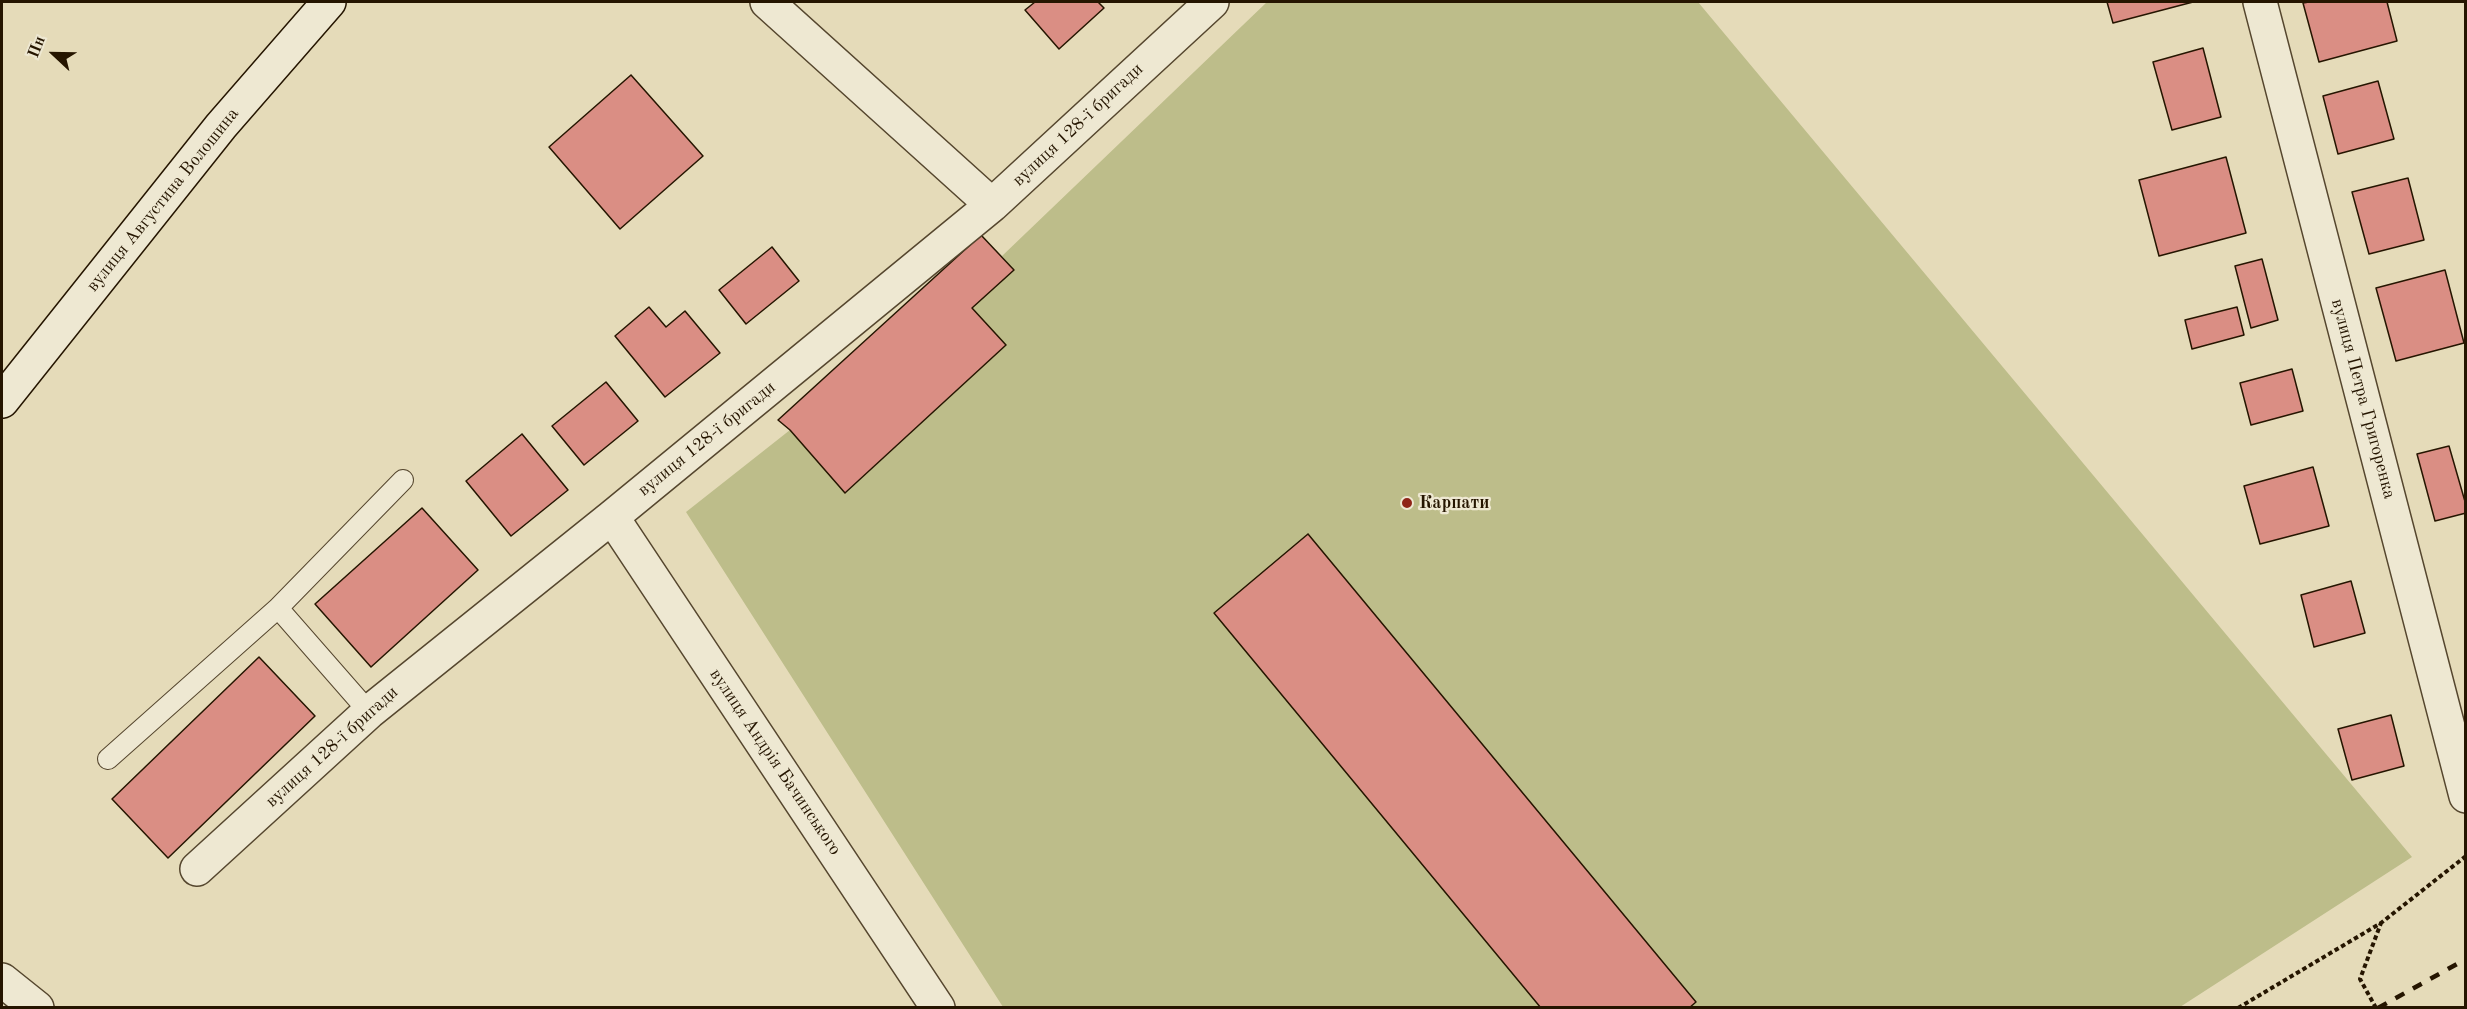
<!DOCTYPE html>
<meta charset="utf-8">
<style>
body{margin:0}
#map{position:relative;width:2467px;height:1009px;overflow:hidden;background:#e5dbb9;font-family:"Old Standard TT",serif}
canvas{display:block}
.frame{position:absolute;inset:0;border:3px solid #251500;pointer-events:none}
.north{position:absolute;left:24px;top:24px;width:60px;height:60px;-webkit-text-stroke:4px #eee8d2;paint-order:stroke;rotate:292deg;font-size:16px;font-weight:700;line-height:24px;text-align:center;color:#251500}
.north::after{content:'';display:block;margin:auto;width:21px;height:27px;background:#251500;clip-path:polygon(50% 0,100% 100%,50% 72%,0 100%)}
</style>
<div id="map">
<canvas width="2467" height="1009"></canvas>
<div class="frame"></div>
<div class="north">Пн</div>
</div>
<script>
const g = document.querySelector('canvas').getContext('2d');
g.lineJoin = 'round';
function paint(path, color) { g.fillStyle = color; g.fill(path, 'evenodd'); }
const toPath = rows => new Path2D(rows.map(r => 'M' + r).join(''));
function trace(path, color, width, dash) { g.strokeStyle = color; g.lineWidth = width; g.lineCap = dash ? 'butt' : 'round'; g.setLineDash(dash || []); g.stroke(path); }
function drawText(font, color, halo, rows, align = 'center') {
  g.font = font + ' "Old Standard TT",serif'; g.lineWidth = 4.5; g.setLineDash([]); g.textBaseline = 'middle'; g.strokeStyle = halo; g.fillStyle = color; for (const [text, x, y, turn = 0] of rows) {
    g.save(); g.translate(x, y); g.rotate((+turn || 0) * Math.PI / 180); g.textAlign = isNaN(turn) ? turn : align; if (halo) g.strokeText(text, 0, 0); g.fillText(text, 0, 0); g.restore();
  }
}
paint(toPath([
 [1267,2,1698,2,2412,857,2180,1007,1003,1007,686,512,790,430,846,493,1006,345,972,308,1014,270,1002,256]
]), '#bdbd8a');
const building = toPath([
 [1035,2,1098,2,1104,8,1059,49,1025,10,1035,2],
 [2107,2,2193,2,2113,23,2107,2],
 [2309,2,2387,2,2397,41,2319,62,2303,3,2309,2],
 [2203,48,2221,117,2172,130,2153,62,2203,48],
 [631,75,703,156,620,229,549,147,631,75],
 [2378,81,2394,139,2338,154,2323,96,2378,81],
 [2226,157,2246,233,2159,256,2139,180,2226,157],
 [2408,178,2424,240,2369,254,2352,192,2408,178],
 [981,235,1014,270,972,308,1006,345,845,493,790,430,778,420,981,235],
 [772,247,799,281,746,324,719,290,772,247],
 [2262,259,2278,320,2251,328,2235,266,2262,259],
 [2445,270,2464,343,2396,361,2376,288,2445,270],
 [649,307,666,327,685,311,720,353,665,397,615,336,649,307],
 [2237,307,2244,335,2192,349,2185,320,2237,307],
 [2292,369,2303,411,2251,425,2240,383,2292,369],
 [606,382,638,421,584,465,552,426,606,382],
 [522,434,568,490,511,536,466,481,522,434],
 [2449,446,2466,505,2466,513,2435,521,2417,454,2449,446],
 [2313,467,2329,526,2260,544,2244,486,2313,467],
 [422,508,478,570,371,667,315,604,422,508],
 [1308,534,1696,1002,1689,1008,1541,1008,1214,613,1308,534],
 [2351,581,2365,633,2314,647,2301,595,2351,581],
 [259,657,315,716,168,858,112,799,259,657],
 [2391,715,2404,766,2352,780,2338,729,2391,715]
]);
paint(building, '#da8e84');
trace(building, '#251500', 1.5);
const service = toPath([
 [278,608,369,712],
 [108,759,278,608,403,480]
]);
const minor = toPath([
 [767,2,992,205],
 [2260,2,2466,796],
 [612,517,938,1008],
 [197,869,369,712,612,517,992,205,1212,2],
 [2,980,37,1008]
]);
const secondary = toPath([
 [2,401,221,126,329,2]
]);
trace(service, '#55462e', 22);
trace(minor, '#55462e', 36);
trace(secondary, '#251500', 36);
trace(toPath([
 [2238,1008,2381,923,2466,856],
 [2376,1008,2360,979,2381,923]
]), '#251500', 4, [4.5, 3]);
trace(service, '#eee8d2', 20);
trace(minor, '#eee8d2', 33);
trace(secondary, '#eee8d2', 33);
trace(toPath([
 [2378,1008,2466,959]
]), '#251500', 4.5, [10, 10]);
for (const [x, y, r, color] of [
 [1407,503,6,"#8f2418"]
]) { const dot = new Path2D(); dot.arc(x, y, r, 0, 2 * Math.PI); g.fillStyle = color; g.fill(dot); trace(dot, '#eee8d2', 2); }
drawText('18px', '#251500', '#eee8d2', [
 ["вулиця 128-ї бригади",1078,125,-43],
 ["вулиця Августина Волошина",163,200,-51],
 ["вулиця Петра Григоренка",2363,399,75],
 ["вулиця 128-ї бригади",707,439,-39],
 ["вулиця 128-ї бригади",332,747,-42],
 ["вулиця Андрія Бачинського",775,762,56]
]);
drawText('bold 18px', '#251500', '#eee8d2', [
 ["Карпати",1419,503]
], 'left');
</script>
